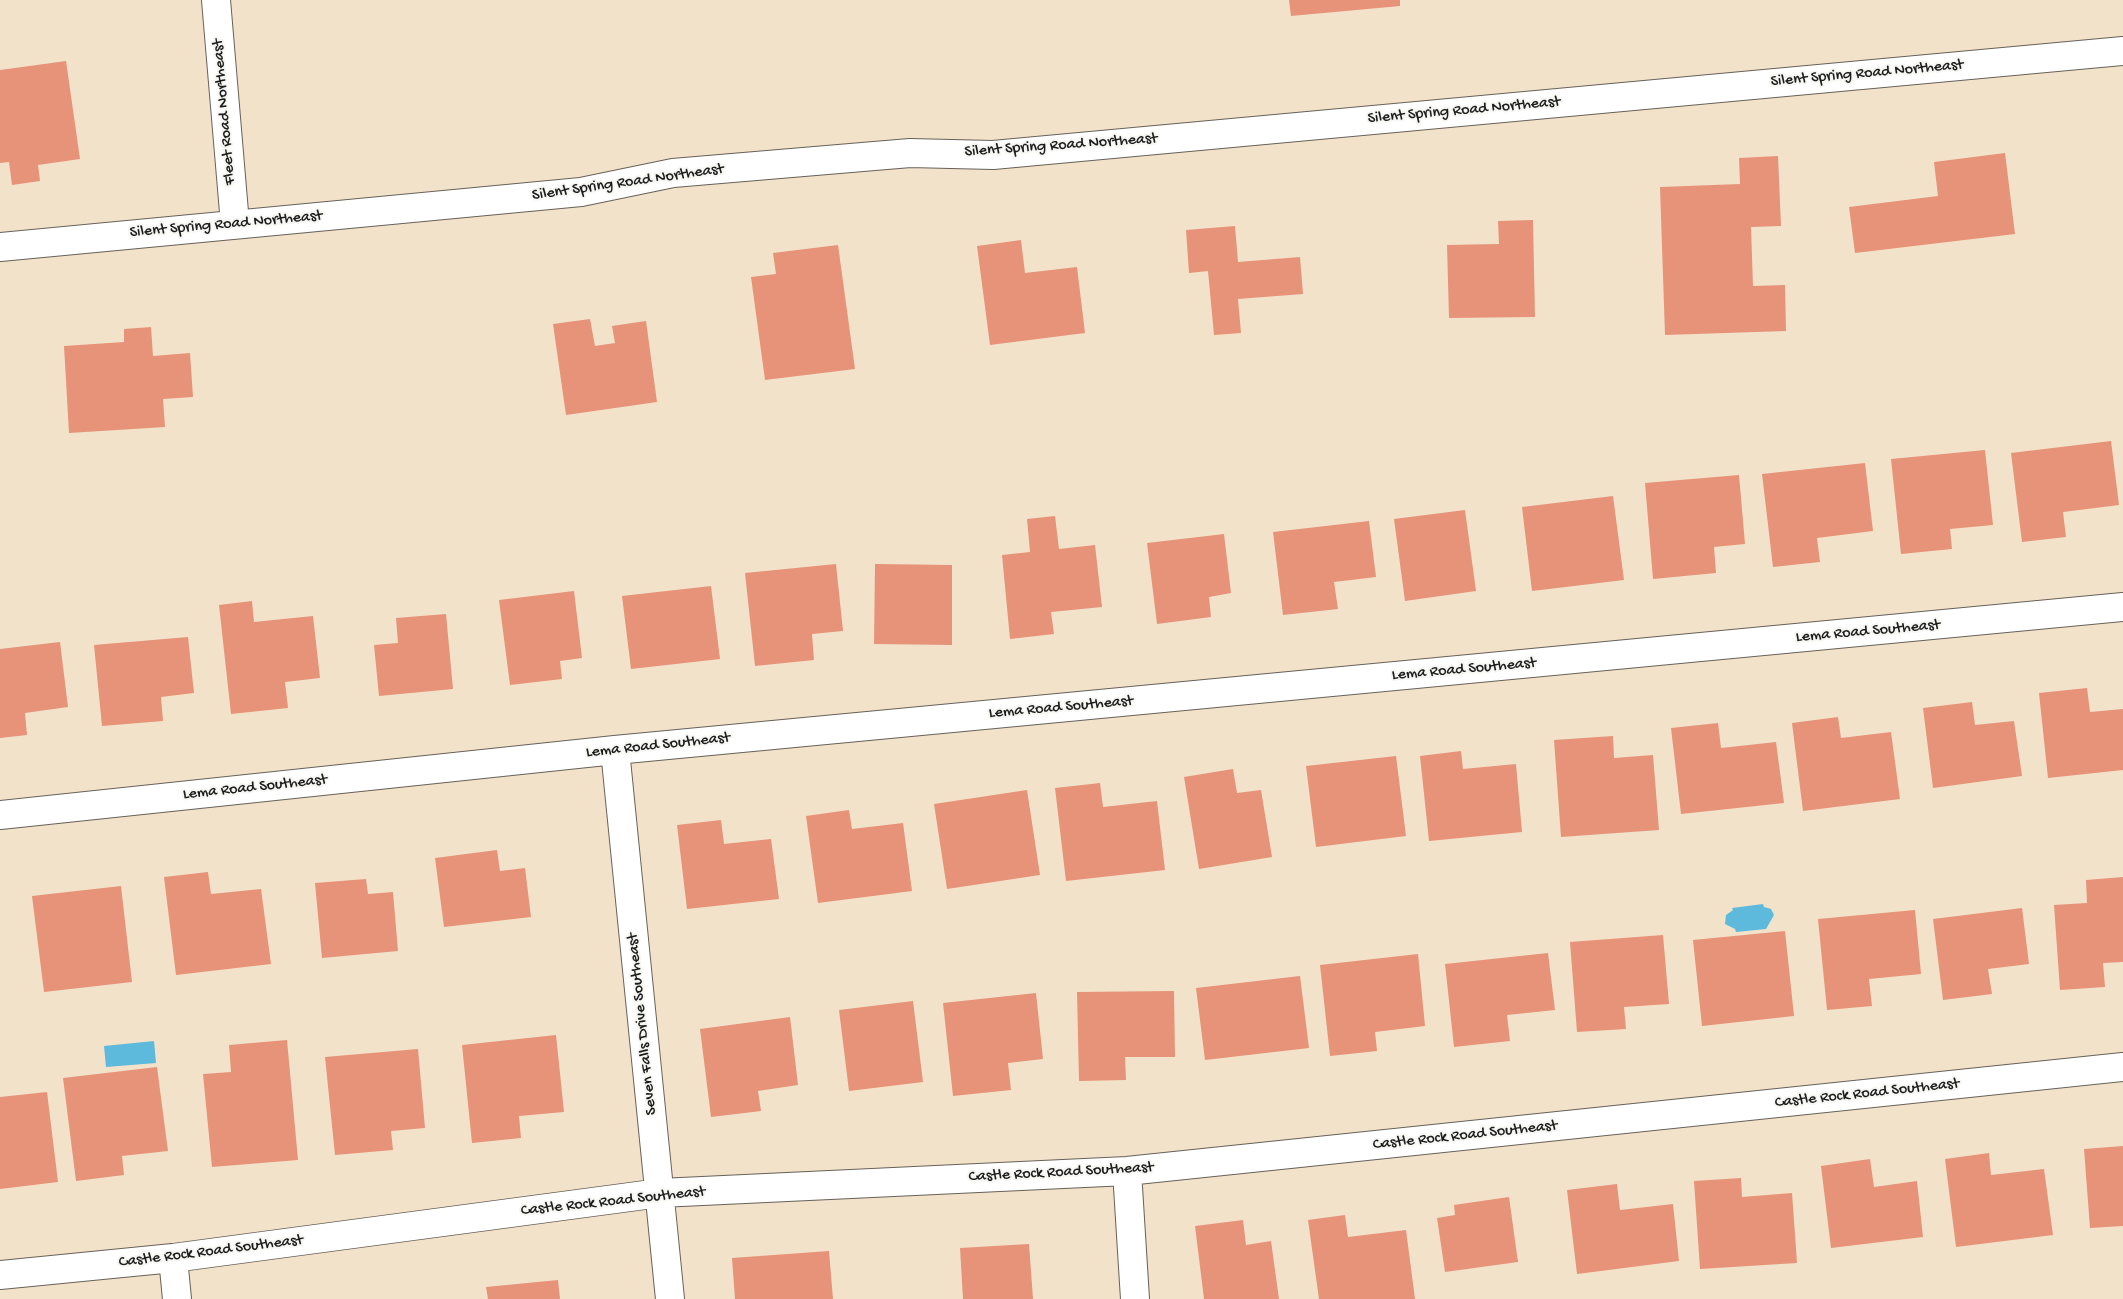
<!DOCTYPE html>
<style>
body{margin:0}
canvas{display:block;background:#f2e2c9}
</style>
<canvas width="2123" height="1299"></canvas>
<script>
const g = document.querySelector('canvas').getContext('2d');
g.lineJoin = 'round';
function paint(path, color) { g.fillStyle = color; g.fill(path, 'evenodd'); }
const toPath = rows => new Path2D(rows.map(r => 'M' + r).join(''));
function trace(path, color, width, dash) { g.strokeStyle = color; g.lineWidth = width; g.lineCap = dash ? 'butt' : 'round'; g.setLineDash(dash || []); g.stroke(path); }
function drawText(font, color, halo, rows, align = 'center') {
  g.font = font + ' "Gochi Hand",sans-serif'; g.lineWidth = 4; g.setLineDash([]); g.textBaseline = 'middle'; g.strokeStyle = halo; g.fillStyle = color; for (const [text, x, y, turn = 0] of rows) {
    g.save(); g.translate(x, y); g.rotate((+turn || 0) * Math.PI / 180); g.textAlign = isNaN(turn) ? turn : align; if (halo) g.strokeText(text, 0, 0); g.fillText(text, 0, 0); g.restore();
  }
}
paint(toPath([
 [1763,904,1764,907,1771,909,1774,915,1766,929,1736,932,1735,929,1725,924,1726,915,1733,910,1732,908],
 [154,1041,156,1063,106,1067,104,1046]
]), '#5ebadc');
paint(toPath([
 [1289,0,1400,0,1400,6,1291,16],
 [66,61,80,159,38,165,40,181,12,185,9,162,0,163,0,70],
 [2005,153,2015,234,1855,253,1849,207,1938,196,1934,162],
 [1778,156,1781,226,1751,227,1753,286,1785,285,1786,331,1665,335,1660,187,1740,184,1739,158],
 [1533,220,1535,317,1449,318,1447,245,1499,244,1498,221],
 [1235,226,1238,262,1300,257,1303,294,1238,299,1241,333,1214,335,1208,271,1189,273,1186,230],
 [1021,240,1025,273,1077,267,1085,333,990,345,977,246],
 [838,245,855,369,765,380,751,277,776,274,773,253],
 [590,319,595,346,615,343,612,326,646,321,657,402,566,415,553,324],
 [151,327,153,356,190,353,193,397,163,399,165,427,69,433,64,346,124,342,124,329],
 [2111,441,2119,505,2063,512,2066,537,2022,542,2011,453],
 [1985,450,1993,525,1950,529,1952,549,1901,554,1891,459],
 [1865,463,1873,531,1817,538,1820,562,1773,567,1762,474],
 [1739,475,1745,544,1714,547,1716,573,1653,579,1645,483],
 [1613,496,1624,580,1532,591,1522,507],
 [1465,510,1476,591,1405,601,1394,519],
 [1055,516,1059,549,1095,545,1102,607,1051,612,1054,634,1010,639,1002,555,1030,552,1027,519],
 [1369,521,1376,577,1334,582,1338,609,1283,615,1273,532],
 [1224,534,1231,593,1209,597,1211,617,1157,624,1147,543],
 [836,564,843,631,812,634,814,660,755,666,745,573],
 [875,564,952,565,952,645,874,644],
 [711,586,720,659,631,669,622,596],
 [574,591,582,658,560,661,562,679,510,685,499,600],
 [252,601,254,622,313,616,320,678,285,682,288,708,231,714,219,605],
 [446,614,453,689,379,696,374,645,398,643,396,618],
 [188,637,194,693,161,697,163,721,102,726,94,645],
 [60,642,68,707,25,713,27,735,0,738,0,649],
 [2087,688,2090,712,2123,709,2123,770,2048,778,2039,693],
 [1972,702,1975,725,2014,721,2022,776,1933,788,1923,708],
 [1838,717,1841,738,1891,732,1900,799,1803,811,1792,723],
 [1718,723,1721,748,1776,742,1784,803,1681,814,1671,728],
 [1613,736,1614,758,1653,755,1659,830,1561,837,1554,740],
 [1461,751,1463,769,1516,764,1522,832,1429,841,1420,756],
 [1396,756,1406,836,1316,847,1306,766],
 [1233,769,1237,793,1261,790,1272,857,1199,869,1184,777],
 [1100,783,1103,807,1157,801,1165,870,1066,881,1055,788],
 [1027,790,1040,875,947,889,934,804],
 [849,810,852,829,903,823,912,891,818,903,806,816],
 [721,820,724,844,771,839,779,899,687,909,677,825],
 [497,850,500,871,525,868,531,917,444,927,435,858],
 [208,872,211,894,261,889,271,964,176,975,164,877],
 [2123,877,2123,962,2103,963,2105,987,2060,990,2054,905,2087,903,2086,880],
 [366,879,368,894,393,892,398,951,322,958,315,883],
 [121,886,132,982,44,992,32,896],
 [2022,908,2029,964,1988,969,1992,994,1943,1000,1933,919],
 [1915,910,1921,974,1869,979,1872,1006,1827,1010,1818,919],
 [1785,931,1794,1016,1702,1026,1693,940],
 [1663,935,1669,1004,1624,1007,1626,1029,1577,1032,1570,942],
 [1548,953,1555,1010,1507,1015,1510,1041,1454,1047,1445,964],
 [1418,954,1425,1026,1375,1032,1377,1051,1330,1056,1320,965],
 [1300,976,1309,1048,1205,1060,1196,988],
 [1174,991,1175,1057,1125,1057,1126,1080,1079,1081,1077,992],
 [1036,993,1043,1059,1008,1063,1011,1090,953,1096,943,1003],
 [913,1001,923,1082,849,1091,839,1010],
 [790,1017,798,1085,758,1091,761,1111,711,1117,700,1029],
 [556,1035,564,1112,519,1116,521,1138,472,1143,462,1045],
 [287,1040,298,1160,212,1167,203,1074,231,1072,229,1045],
 [418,1049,425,1128,391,1131,393,1150,335,1155,325,1057],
 [157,1067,168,1151,122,1156,124,1175,76,1181,63,1078],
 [47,1092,58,1182,0,1189,0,1097],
 [2123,1146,2123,1226,2090,1228,2084,1149],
 [1989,1153,1991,1175,2044,1169,2053,1235,1956,1247,1945,1159],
 [1870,1159,1874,1187,1917,1181,1923,1237,1831,1248,1821,1166],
 [1741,1178,1742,1197,1792,1193,1797,1263,1700,1269,1694,1181],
 [1617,1184,1620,1210,1673,1204,1679,1261,1577,1274,1567,1190],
 [1509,1197,1518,1262,1445,1272,1437,1218,1455,1215,1454,1205],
 [1345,1215,1348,1237,1406,1230,1415,1299,1319,1299,1308,1220],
 [1243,1220,1246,1245,1271,1241,1279,1299,1204,1299,1195,1226],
 [1029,1244,1033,1299,963,1299,960,1248],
 [829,1251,833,1299,735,1299,732,1258],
 [558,1280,560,1299,488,1299,486,1287]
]), '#e6937a');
const minor = toPath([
 [216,0,235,224],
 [0,247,581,192,673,173,910,153,993,155,2123,51],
 [615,750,670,1299],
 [0,815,615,750,2123,607],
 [1127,1171,1135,1299],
 [173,1258,177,1299],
 [0,1275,173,1258,660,1193,1127,1171,2123,1067]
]);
trace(minor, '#676159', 30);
trace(minor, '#fff', 28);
drawText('16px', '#1c1c1c', '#f6f6f2', [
 ["Silent Spring Road Northeast",1867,74,-5],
 ["Silent Spring Road Northeast",1464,111,-5],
 ["Fleet Road Northeast",225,112,-95],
 ["Silent Spring Road Northeast",1061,146,-4],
 ["Silent Spring Road Northeast",628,183,-8],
 ["Silent Spring Road Northeast",226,225,-5],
 ["Lema Road Southeast",1868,632,-5],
 ["Lema Road Southeast",1464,670,-5],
 ["Lema Road Southeast",1061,708,-5],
 ["Lema Road Southeast",658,746,-6],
 ["Lema Road Southeast",255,788,-6],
 ["Seven Falls Drive Southeast",643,1024,-96],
 ["Castle Rock Road Southeast",1867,1094,-6],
 ["Castle Rock Road Southeast",1465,1136,-6],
 ["Castle Rock Road Southeast",1061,1173,-3],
 ["Castle Rock Road Southeast",613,1202,-6],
 ["Castle Rock Road Southeast",211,1252,-7]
]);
</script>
